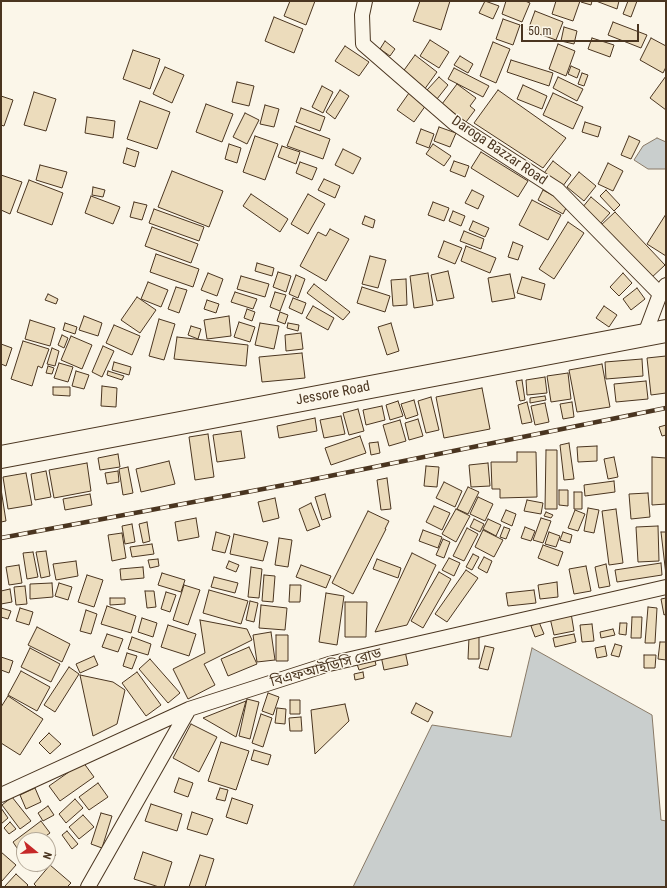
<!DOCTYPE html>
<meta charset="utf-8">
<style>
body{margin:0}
#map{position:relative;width:667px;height:888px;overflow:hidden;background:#fbf6e9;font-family:"Roboto Condensed",sans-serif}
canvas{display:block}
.frame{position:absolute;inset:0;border:2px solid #4a3520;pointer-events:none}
.north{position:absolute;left:16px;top:832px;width:40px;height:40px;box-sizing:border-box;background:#fbf6e9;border:1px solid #b4a999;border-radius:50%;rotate:108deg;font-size:11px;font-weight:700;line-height:16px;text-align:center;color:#4a3520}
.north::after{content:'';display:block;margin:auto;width:14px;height:18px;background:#c62828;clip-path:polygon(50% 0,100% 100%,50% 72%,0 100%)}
.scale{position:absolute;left:521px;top:24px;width:118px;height:18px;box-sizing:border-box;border:2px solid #4a3520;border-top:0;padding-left:5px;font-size:12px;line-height:14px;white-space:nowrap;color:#4a3520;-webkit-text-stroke:3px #fbf6e9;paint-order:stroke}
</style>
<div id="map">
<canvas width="667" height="888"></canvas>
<div class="frame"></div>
<div class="north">N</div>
<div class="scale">50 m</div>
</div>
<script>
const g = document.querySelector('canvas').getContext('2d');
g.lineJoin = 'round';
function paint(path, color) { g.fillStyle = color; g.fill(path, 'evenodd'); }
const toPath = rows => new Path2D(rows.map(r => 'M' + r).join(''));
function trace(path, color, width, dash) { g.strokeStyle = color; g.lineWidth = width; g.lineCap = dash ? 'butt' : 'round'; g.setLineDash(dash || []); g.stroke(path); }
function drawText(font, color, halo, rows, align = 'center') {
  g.font = font + ' "Roboto Condensed","Noto Sans Bengali",sans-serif'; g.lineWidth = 3; g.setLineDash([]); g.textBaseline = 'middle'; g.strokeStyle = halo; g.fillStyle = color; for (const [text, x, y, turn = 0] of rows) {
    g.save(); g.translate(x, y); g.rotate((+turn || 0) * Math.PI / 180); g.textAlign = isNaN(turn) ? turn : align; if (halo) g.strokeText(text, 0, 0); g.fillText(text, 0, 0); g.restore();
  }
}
const water = toPath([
 [657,138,666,142,666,169,648,169,634,160,643,146,657,138],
 [532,648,652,715,661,820,666,821,666,887,353,887,432,725,511,737,532,648]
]);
paint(water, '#c9cecd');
trace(water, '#887966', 1);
const building = toPath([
 [290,1,315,1,306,25,284,16,290,1],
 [420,1,450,1,441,30,413,21,420,1],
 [485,1,499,6,493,19,479,13,485,1],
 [506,1,525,1,530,3,522,22,502,14,506,1],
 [556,1,580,1,573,21,552,14,556,1],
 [581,1,592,1,591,5,581,2,581,1],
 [596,1,619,1,617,9,596,1],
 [628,1,637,1,631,17,623,14,628,1],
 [535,11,563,22,556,40,528,30,535,11],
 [274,17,303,29,294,53,265,41,274,17],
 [503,19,520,25,513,45,496,39,503,19],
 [613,22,647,35,641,48,608,35,613,22],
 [564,27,577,31,574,44,561,41,564,27],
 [592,38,614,45,610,57,588,49,592,38],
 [651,38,666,46,666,67,663,73,640,60,651,38],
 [430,40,449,52,439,68,420,56,430,40],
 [385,41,395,49,390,56,380,49,385,41],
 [493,42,510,49,496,83,480,76,493,42],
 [558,44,575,51,566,76,549,69,558,44],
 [345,46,369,62,359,76,335,61,345,46],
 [133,50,160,59,150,89,123,79,133,50],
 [415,55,437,72,424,90,402,73,415,55],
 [460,56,473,64,468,73,454,65,460,56],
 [511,60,553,73,549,86,507,72,511,60],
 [571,66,580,70,577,78,568,74,571,66],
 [165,67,184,75,172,103,153,94,165,67],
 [454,68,489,86,483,97,448,79,454,68],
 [582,73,588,75,584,86,578,84,582,73],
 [666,76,666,110,650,98,666,76],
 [439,77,448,85,437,99,427,90,439,77],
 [558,77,583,89,577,101,553,88,558,77],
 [237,82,254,86,249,106,232,102,237,82],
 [457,84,476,98,470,106,475,110,466,122,442,104,457,84],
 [523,85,547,96,542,109,517,99,523,85],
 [322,86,333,92,323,113,312,107,322,86],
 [340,90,349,96,335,119,326,112,340,90],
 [498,90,566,138,543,168,474,123,498,90],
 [34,92,56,99,46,131,24,125,34,92],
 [409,93,426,105,414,122,397,110,409,93],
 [553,93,583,107,573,129,543,115,553,93],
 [1,96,13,100,4,126,1,125,1,96],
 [140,101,170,112,157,149,127,139,140,101],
 [206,104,233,114,222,142,196,132,206,104],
 [265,105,279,109,274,127,260,124,265,105],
 [301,108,325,117,320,131,296,122,301,108],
 [245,113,259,120,247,144,233,137,245,113],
 [87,117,115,121,113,138,85,133,87,117],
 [585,122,601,127,598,137,582,132,585,122],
 [295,126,330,139,323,159,287,146,295,126],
 [439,127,456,133,450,147,434,141,439,127],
 [421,129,434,134,429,148,416,143,421,129],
 [255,136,278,144,265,180,243,172,255,136],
 [629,136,640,141,631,159,621,155,629,136],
 [229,144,241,148,237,163,225,159,229,144],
 [433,144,451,156,444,166,426,154,433,144],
 [282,146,300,152,296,164,278,157,282,146],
 [127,148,139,152,135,167,123,163,127,148],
 [343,149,361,158,353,174,335,165,343,149],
 [481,152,528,181,518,197,471,168,481,152],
 [454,161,469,166,465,177,450,171,454,161],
 [553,161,571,175,560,190,542,176,553,161],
 [300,162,317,168,312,180,296,173,300,162],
 [608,163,623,171,613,191,598,184,608,163],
 [40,165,67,172,62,188,36,180,40,165],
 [172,171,223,191,209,227,158,207,172,171],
 [579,172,596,186,584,201,567,187,579,172],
 [1,175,22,182,10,214,1,210,1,175],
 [324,179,340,186,335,198,318,190,324,179],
 [29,180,63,193,52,225,17,212,29,180],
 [93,187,105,190,103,197,92,195,93,187],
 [472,190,484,196,478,209,465,203,472,190],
 [543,190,568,204,563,214,538,200,543,190],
 [606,190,620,205,614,211,600,196,606,190],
 [251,194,288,219,280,232,243,206,251,194],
 [308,194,325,204,308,234,291,224,308,194],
 [91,196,120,207,113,224,85,213,91,196],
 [591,197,610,213,600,224,582,208,591,197],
 [532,200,561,215,548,240,519,225,532,200],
 [134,202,147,205,142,220,130,217,134,202],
 [433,202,449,208,444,221,428,215,433,202],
 [154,209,204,227,199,241,149,223,154,209],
 [453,211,465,216,461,226,449,221,453,211],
 [615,212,665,265,650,279,600,226,615,212],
 [666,214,666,256,647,244,666,214],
 [365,216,375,220,373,228,362,224,365,216],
 [473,221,489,228,485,237,469,230,473,221],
 [568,222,584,233,554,279,539,269,568,222],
 [152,227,198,244,191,263,145,246,152,227],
 [330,229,349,239,326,281,300,266,318,232,326,236,330,229],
 [464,231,484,239,481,249,460,241,464,231],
 [444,241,462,248,455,264,438,257,444,241],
 [513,242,523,246,518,260,508,257,513,242],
 [466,246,496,258,490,273,461,261,466,246],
 [156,254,199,269,193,287,150,272,156,254],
 [370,256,386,260,378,288,362,284,370,256],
 [257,263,274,268,272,276,255,271,257,263],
 [448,271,454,298,437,301,431,275,448,271],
 [278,272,291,276,286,292,273,287,278,272],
 [208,273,223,279,217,296,201,290,208,273],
 [428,273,433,305,414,308,410,276,428,273],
 [623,273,632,283,619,296,610,287,623,273],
 [510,274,515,298,492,302,488,278,510,274],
 [296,275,305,279,298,298,289,294,296,275],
 [241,276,269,284,265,297,237,289,241,276],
 [522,277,545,284,541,300,517,293,522,277],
 [406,279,407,305,393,306,391,280,406,279],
 [148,282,168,290,161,307,141,299,148,282],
 [314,284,350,312,343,320,307,293,314,284],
 [176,287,187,290,179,313,168,309,176,287],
 [362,287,390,296,385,312,357,303,362,287],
 [637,288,645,299,631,310,623,299,637,288],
 [235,292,257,299,253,309,231,302,235,292],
 [275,292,286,295,280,311,270,307,275,292],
 [48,294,58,299,56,304,45,300,48,294],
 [137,297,156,310,140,333,121,320,137,297],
 [293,298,306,303,302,314,289,308,293,298],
 [207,300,219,304,216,313,204,309,207,300],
 [313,306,334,318,328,330,306,318,313,306],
 [604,306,617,315,609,327,596,318,604,306],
 [247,309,255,312,252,321,244,318,247,309],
 [280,312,288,315,285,324,277,321,280,312],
 [84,316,102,323,98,336,79,330,84,316],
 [229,316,231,336,207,339,204,320,229,316],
 [159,319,175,324,164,360,149,356,159,319],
 [30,320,55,328,50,346,25,339,30,320],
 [239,322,255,327,250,342,234,337,239,322],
 [65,323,77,327,75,334,63,330,65,323],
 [260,323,279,326,274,349,255,345,260,323],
 [288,323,299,325,298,331,287,328,288,323],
 [391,323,399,351,387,355,378,327,391,323],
 [114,325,140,336,132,355,106,343,114,325],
 [191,326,201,329,198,339,188,335,191,326],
 [301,333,303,349,286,351,285,335,301,333],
 [62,335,68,338,64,348,58,345,62,335],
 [71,336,92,345,82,369,61,360,71,336],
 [177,337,248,345,246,366,174,359,177,337],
 [23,341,49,349,42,368,38,366,32,386,11,379,23,341],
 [1,344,12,348,6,366,1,364,1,344],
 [103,346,114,351,102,377,92,372,103,346],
 [52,348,59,351,55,366,47,364,52,348],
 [302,353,305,378,262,382,259,357,302,353],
 [666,356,666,393,651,395,647,358,666,356],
 [642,359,643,376,606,379,605,362,642,359],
 [114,362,131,367,129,375,112,370,114,362],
 [59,363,73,367,68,382,54,378,59,363],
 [602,364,610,407,577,412,569,370,602,364],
 [48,366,54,368,52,374,46,373,48,366],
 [76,371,89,375,84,389,72,386,76,371],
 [108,371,124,376,122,380,107,375,108,371],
 [568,373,571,399,551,402,547,376,568,373],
 [545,377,547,393,527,395,526,380,545,377],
 [522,380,525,400,520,401,516,381,522,380],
 [646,381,648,399,616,402,614,384,646,381],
 [102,386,117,388,116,407,101,406,102,386],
 [53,387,70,387,70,396,53,395,53,387],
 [482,388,490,429,444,438,436,397,482,388],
 [545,396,546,400,530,403,530,398,545,396],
 [431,397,439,430,426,433,418,401,431,397],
 [414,400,418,415,406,419,401,404,414,400],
 [398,401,403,416,390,420,386,405,398,401],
 [527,402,532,422,522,424,518,405,527,402],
 [572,402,574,417,563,419,560,404,572,402],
 [545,403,549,422,535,425,531,406,545,403],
 [382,406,385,420,366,425,363,410,382,406],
 [358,409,364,431,349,435,343,413,358,409],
 [341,416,345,434,324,438,320,420,341,416],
 [315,418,317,431,279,438,277,426,315,418],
 [418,419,423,436,409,440,405,423,418,419],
 [400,420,406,441,389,446,383,425,400,420],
 [666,425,666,435,662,436,659,427,666,425],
 [241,431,245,458,217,462,213,435,241,431],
 [208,434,214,477,195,480,189,437,208,434],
 [360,436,366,453,331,465,325,448,360,436],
 [378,442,380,453,371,455,369,443,378,442],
 [569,443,574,479,564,480,560,445,569,443],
 [597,446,597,461,578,462,577,447,597,446],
 [546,450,557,450,557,509,545,509,546,450],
 [517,452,536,452,537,497,500,498,500,489,492,489,491,462,517,462,517,452],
 [118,454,120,467,100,470,98,458,118,454],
 [614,457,618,477,608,479,604,459,614,457],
 [652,457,666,458,666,504,652,505,652,457],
 [169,461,175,484,141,492,136,469,169,461],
 [87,463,91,491,54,498,49,470,87,463],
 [488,463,490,486,471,487,469,465,488,463],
 [426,466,439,467,437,487,424,486,426,466],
 [128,467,133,493,123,495,119,469,128,467],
 [46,471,51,497,35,500,31,474,46,471],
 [118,471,119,482,107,484,105,473,118,471],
 [26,473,32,505,8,509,3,477,26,473],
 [387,478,391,509,381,510,377,480,387,478],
 [614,481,615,492,585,496,584,485,614,481],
 [444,482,462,491,455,507,436,498,444,482],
 [468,487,479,492,468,514,457,509,468,487],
 [1,489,6,521,1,522,1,489],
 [559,490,568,490,568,506,559,505,559,490],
 [574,492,582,492,582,509,574,509,574,492],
 [648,493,650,517,631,519,629,494,648,493],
 [90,494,92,505,65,510,63,499,90,494],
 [325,494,331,517,322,520,315,497,325,494],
 [478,497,493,504,485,521,470,514,478,497],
 [275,498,279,518,263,522,258,502,275,498],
 [527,500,543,503,541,514,524,511,527,500],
 [311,503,320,526,307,531,299,509,311,503],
 [434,506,450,513,442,530,426,522,434,506],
 [588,508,599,510,594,533,584,531,588,508],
 [456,509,470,516,456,542,442,534,456,509],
 [616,509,623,563,609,565,602,511,616,509],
 [506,510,516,514,512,526,501,521,506,510],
 [575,510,585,514,578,531,568,528,575,510],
 [368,511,389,521,385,529,386,529,353,594,332,583,368,511],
 [546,512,553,515,551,518,544,516,546,512],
 [196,518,199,537,178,541,175,522,196,518],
 [541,518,551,521,543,543,533,540,541,518],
 [474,519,484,524,480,532,470,527,474,519],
 [488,519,501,525,496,536,483,529,488,519],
 [147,522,150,541,143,543,139,524,147,522],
 [132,524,135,542,125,544,122,526,132,524],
 [658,526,659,561,638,562,636,527,658,526],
 [504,527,510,529,506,539,500,537,504,527],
 [525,527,535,531,531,541,521,538,525,527],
 [467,528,478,534,464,561,453,556,467,528],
 [423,530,442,537,438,548,419,541,423,530],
 [483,530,503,540,494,557,475,547,483,530],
 [216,532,230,536,225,553,212,550,216,532],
 [549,532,560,536,556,547,545,544,549,532],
 [563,532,572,535,570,543,560,540,563,532],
 [661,532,666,532,666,575,661,532],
 [122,533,126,558,112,561,108,535,122,533],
 [234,534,268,542,263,561,230,554,234,534],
 [279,538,292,540,288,567,275,565,279,538],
 [443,539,450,542,444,558,436,555,443,539],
 [152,544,154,554,132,557,130,547,152,544],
 [543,545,563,552,558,566,538,558,543,545],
 [46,551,50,576,41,578,36,552,46,551],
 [33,552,38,577,27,579,23,553,33,552],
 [412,553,436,565,407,625,375,632,412,553],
 [473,554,479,557,472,570,466,567,473,554],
 [484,557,492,561,487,573,478,568,484,557],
 [449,558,460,563,454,576,442,570,449,558],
 [158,559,159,566,150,568,148,560,158,559],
 [377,559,401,568,398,578,373,569,377,559],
 [76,561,78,576,56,580,53,564,76,561],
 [229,561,239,565,236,572,226,568,229,561],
 [661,563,662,575,617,582,615,570,661,563],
 [606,564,610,586,599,588,595,567,606,564],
 [19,565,22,583,9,585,6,567,19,565],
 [301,565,331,576,326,588,296,577,301,565],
 [586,566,591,591,574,594,569,569,586,566],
 [143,567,144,578,121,580,120,569,143,567],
 [251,567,262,569,259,598,248,597,251,567],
 [466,570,478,578,447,622,435,614,466,570],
 [439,572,451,579,423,628,411,621,439,572],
 [162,573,185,580,181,592,158,585,162,573],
 [87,575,103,580,94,607,78,602,87,575],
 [264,575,275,576,273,602,262,601,264,575],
 [214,577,238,583,235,593,211,587,214,577],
 [557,582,558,597,540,599,538,585,557,582],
 [52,583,53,597,30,599,30,584,52,583],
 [59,583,72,587,68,600,55,596,59,583],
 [184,585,200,590,188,625,173,620,184,585],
 [290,585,301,585,300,602,289,602,290,585],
 [25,586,27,604,16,605,14,587,25,586],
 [10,589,12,602,1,604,1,591,10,589],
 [209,590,248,601,241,624,203,613,209,590],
 [534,590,536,603,508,606,506,593,534,590],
 [145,591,154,591,156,607,147,608,145,591],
 [166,592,176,595,170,612,161,609,166,592],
 [326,593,344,596,337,645,319,642,326,593],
 [110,598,125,598,125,604,110,605,110,598],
 [666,598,666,614,664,615,661,599,666,598],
 [250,601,258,603,254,622,246,620,250,601],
 [345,602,367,602,366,637,345,637,345,602],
 [261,605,287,608,285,630,259,628,261,605],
 [107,606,136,616,131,633,101,624,107,606],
 [648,607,657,608,655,643,645,643,648,607],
 [1,608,11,611,8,619,1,617,1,608],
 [20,608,33,612,29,625,16,621,20,608],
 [86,610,97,614,91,634,80,631,86,610],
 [571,613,574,631,554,635,550,618,571,613],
 [632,617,642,617,641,638,631,638,632,617],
 [142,618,157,623,153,637,138,632,142,618],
 [200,620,247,629,252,640,204,664,215,685,188,699,173,669,205,653,200,620],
 [539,622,544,634,535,637,531,626,539,622],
 [620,623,627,623,626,635,619,634,620,623],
 [592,624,594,641,582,642,580,625,592,624],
 [168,625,196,634,189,656,161,647,168,625],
 [37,627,70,644,62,662,28,645,37,627],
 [613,629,615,635,601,638,600,632,613,629],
 [271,632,275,660,257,662,253,635,271,632],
 [107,634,123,639,118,652,102,647,107,634],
 [574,634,576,642,555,647,553,638,574,634],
 [276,635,288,635,288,661,276,661,276,635],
 [132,637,151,644,148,655,128,649,132,637],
 [469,637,479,637,479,659,468,659,469,637],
 [660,642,666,642,666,660,658,659,660,642],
 [615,644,622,646,619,657,611,655,615,644],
 [485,646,494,648,488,670,479,668,485,646],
 [605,646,607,656,597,658,595,648,605,646],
 [249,647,257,664,228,676,221,659,249,647],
 [30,648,60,664,51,682,21,667,30,648],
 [405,651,408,665,384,670,381,656,405,651],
 [127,653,137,656,132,669,123,666,127,653],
 [644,655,656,655,655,668,644,668,644,655],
 [94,656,98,665,80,673,76,664,94,656],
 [374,656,376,665,359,670,356,661,374,656],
 [1,657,13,661,9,673,1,670,1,657],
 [150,659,180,693,168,703,139,669,150,659],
 [69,667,79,674,55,712,44,705,69,667],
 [21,671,50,687,37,711,8,695,21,671],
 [137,672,161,705,146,716,122,683,137,672],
 [363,672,364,678,355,680,354,674,363,672],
 [80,675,113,682,125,690,117,724,93,736,80,675],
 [268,693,279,697,273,715,262,711,268,693],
 [8,696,43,719,20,755,1,743,1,707,8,696],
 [247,699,259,702,250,739,239,736,247,699],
 [290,700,300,700,300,714,290,714,290,700],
 [246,701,236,737,203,718,246,701],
 [416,703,433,712,428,722,411,713,416,703],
 [345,704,349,721,315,754,311,710,345,704],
 [277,708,286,709,285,724,275,723,277,708],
 [261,714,272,718,263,747,252,743,261,714],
 [301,717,302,731,290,731,289,718,301,717],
 [191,724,217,737,199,772,173,758,191,724],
 [49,733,61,744,50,754,39,743,49,733],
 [221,742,249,751,236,790,208,781,221,742],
 [254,750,271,755,268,765,251,760,254,750],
 [83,762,94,777,60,801,49,786,83,762],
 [179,778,193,783,188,797,174,792,179,778],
 [98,783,108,797,89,810,79,797,98,783],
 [35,788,41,802,26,809,20,795,35,788],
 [220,788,228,790,225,801,216,799,220,788],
 [12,797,31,821,20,829,2,805,12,797],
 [232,798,253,805,247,824,226,817,232,798],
 [75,799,83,808,66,823,59,814,75,799],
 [151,804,182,814,177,831,145,821,151,804],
 [48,806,54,815,43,821,38,813,48,806],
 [1,808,8,818,1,824,1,808],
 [192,812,213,819,207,835,187,829,192,812],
 [101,813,112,816,102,848,91,844,101,813],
 [83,815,94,827,79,839,69,827,83,815],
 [41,821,50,833,40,840,24,840,24,852,21,854,13,842,41,821],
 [10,822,16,829,9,834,4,828,10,822],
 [67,831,78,844,72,849,62,835,67,831],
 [48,845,56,855,48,862,48,845],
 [1,852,16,865,2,881,1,880,1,852],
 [143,852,172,862,164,887,159,887,134,879,143,852],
 [200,855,214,859,205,887,189,887,200,855],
 [30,864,46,864,37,872,30,864],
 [50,865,71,883,67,887,37,887,34,884,50,865],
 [16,874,28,885,26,887,6,887,5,886,16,874]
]);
paint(building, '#ecdcbc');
trace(building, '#4a3520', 1);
const minor = toPath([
 [365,1,362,15,363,44,454,123,558,190,660,294],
 [645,334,660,294,666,285],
 [1,795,189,709,329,664,666,587],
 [88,887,189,709]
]);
const trunk = toPath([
 [1,457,666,331]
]);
trace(minor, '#4a3520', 16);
trace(trunk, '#4a3520', 24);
trace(minor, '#fbf6e9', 14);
trace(trunk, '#fbf6e9', 22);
const rail = toPath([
 [1,538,295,483,666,408]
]);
trace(rail, '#4a3520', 4.5);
trace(rail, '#fbf6e9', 3, [9]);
drawText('14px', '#4a3520', '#fbf6e9', [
 ["Daroga Bazzar Road",499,151,34],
 ["Jessore Road",333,394,-11],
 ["বিএফআইডিসি রোড",326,668,-15]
]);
</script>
